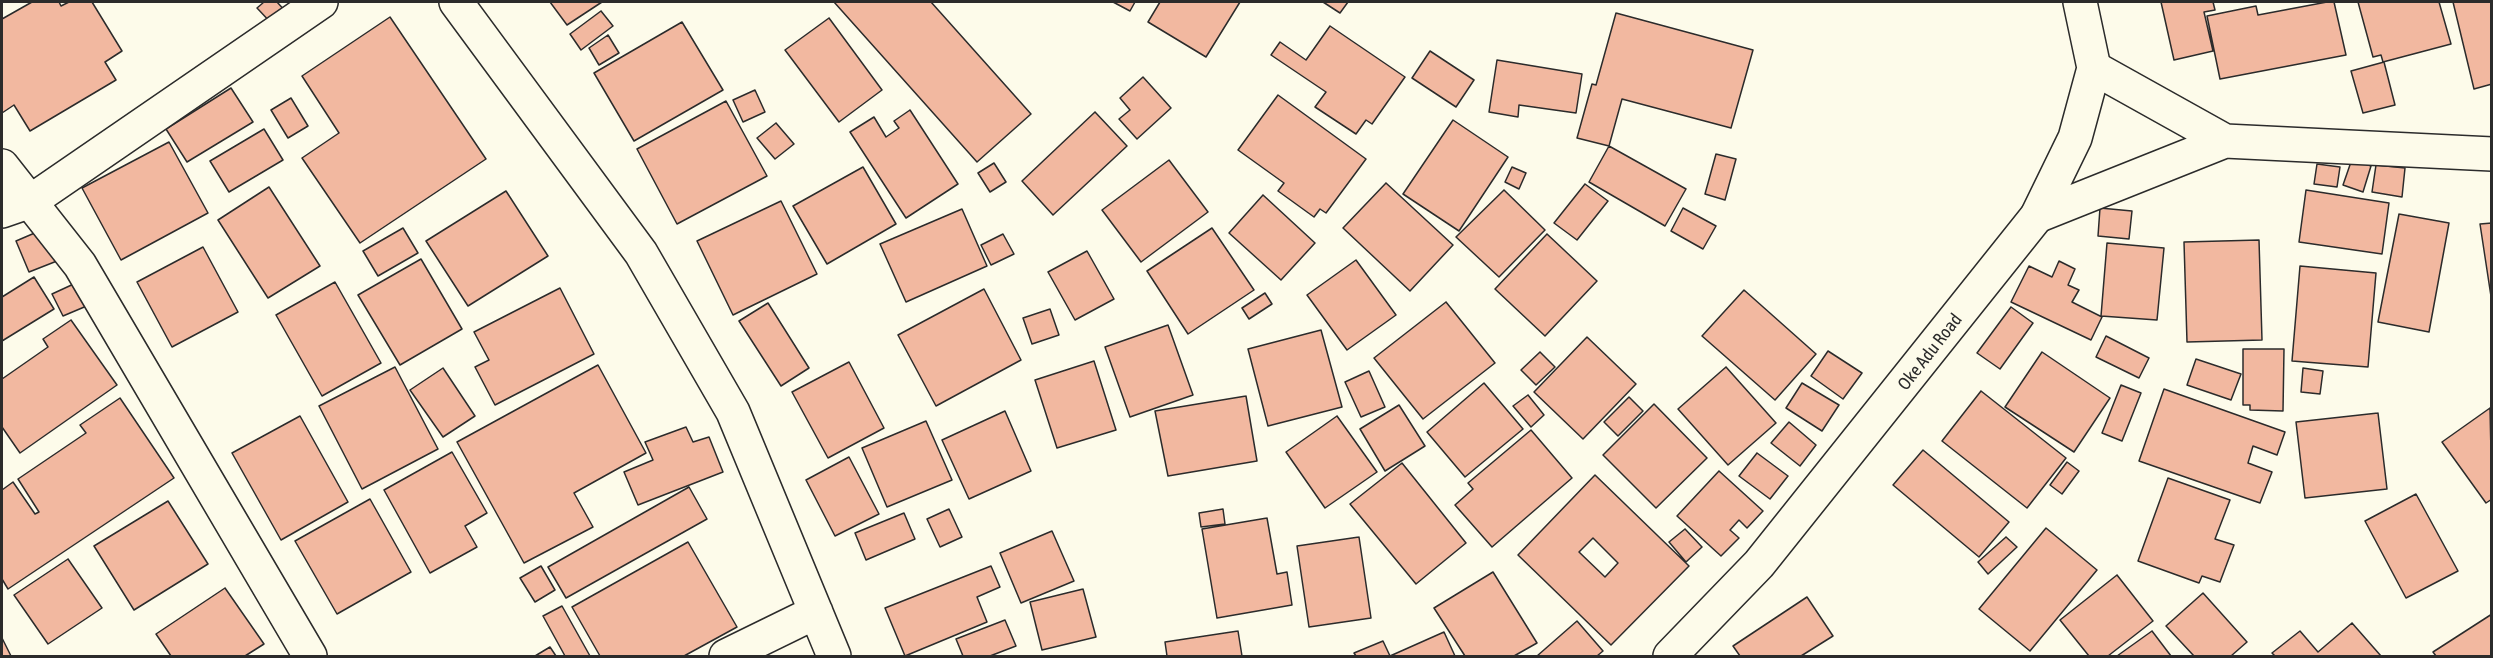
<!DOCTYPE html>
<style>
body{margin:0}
#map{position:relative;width:2493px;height:658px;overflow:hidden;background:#fdfbea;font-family:"Asap Condensed",sans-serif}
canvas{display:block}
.frame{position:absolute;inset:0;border:3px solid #2b2b2b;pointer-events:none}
</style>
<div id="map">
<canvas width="2493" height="658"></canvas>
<div class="frame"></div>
</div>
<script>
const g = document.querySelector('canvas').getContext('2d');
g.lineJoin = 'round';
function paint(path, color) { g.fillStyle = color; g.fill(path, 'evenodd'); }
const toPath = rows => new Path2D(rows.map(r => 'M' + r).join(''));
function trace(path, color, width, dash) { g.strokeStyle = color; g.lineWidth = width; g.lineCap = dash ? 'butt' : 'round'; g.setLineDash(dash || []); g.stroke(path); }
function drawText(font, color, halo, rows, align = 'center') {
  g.font = font + ' "Asap Condensed",sans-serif'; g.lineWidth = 4.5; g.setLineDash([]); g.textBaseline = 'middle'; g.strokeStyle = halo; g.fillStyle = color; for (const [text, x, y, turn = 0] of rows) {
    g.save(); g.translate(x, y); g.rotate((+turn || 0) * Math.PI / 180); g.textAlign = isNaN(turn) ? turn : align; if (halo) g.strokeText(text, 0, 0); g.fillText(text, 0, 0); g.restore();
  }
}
const building = toPath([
 [32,2,59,2,61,6,69,2,92,2,122,51,105,62,116,80,30,131,14,105,2,113,2,19,32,2],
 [264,2,277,2,287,13,273,25,257,8,264,2],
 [550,2,602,2,567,25,550,2],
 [834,2,931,2,1031,114,977,162,834,2],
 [1113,2,1135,2,1130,11,1113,2],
 [1160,2,1240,2,1206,57,1148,22,1160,2],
 [1323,2,1348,2,1340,13,1323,2],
 [2161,2,2213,2,2215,10,2204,12,2213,51,2174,60,2161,2],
 [2327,2,2334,2,2346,55,2220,79,2207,16,2256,6,2258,15,2327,2],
 [2358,2,2439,2,2451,44,2383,62,2381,55,2373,57,2358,2],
 [2453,2,2492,2,2492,84,2474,89,2453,2],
 [601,11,613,26,581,50,570,34,601,11],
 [1616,13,1753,50,1731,128,1622,99,1609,146,1577,138,1592,84,1596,85,1616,13],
 [390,17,486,159,360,243,302,158,339,133,302,76,390,17],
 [829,18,882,90,839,122,785,50,829,18],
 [682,22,723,90,634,141,594,73,682,22],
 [1330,26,1405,77,1372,124,1366,120,1356,134,1315,107,1326,92,1271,55,1280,42,1306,60,1330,26],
 [608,35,619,53,599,65,589,48,608,35],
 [1430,51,1474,80,1456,107,1412,78,1430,51],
 [1497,60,1582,74,1576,113,1519,105,1518,117,1489,112,1497,60],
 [2384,62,2395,105,2363,113,2351,71,2384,62],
 [1143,77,1171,108,1137,139,1119,119,1130,110,1120,98,1143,77],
 [231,88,253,122,187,162,166,129,231,88],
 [755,90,765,112,743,122,733,100,755,90],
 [1278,95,1366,159,1326,213,1320,209,1314,217,1278,191,1284,183,1238,150,1278,95],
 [291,98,308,126,288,138,271,110,291,98],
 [726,101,767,176,677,224,637,149,726,101],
 [910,110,958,184,906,218,850,132,874,117,886,137,899,128,894,121,910,110],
 [1095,112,1127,146,1053,215,1022,181,1095,112],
 [1453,120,1508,157,1459,231,1403,194,1453,120],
 [776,123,794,144,775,159,757,138,776,123],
 [264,129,283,160,229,192,210,161,264,129],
 [169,142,208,213,121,260,82,188,169,142],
 [1609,146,1686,189,1665,226,1589,182,1609,146],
 [1716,154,1736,159,1725,200,1705,194,1716,154],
 [2352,159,2371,166,2363,192,2343,185,2352,159],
 [1169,160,1208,212,1141,262,1102,210,1169,160],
 [994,163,1006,182,990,192,978,173,994,163],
 [2317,164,2340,167,2337,187,2314,184,2317,164],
 [2376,165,2405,168,2402,197,2372,192,2376,165],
 [863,167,896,224,827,264,793,206,863,167],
 [1512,167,1526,173,1519,189,1505,182,1512,167],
 [1386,183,1453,245,1410,291,1343,228,1386,183],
 [1585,184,1608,201,1577,240,1554,223,1585,184],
 [269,187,320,266,268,298,218,220,269,187],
 [1504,190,1545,230,1499,277,1456,237,1504,190],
 [2306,190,2389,203,2382,254,2299,242,2306,190],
 [506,191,548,256,468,306,426,241,506,191],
 [1263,195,1315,243,1281,280,1229,233,1263,195],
 [781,201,817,274,733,315,697,241,781,201],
 [1683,208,1716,226,1703,249,1671,231,1683,208],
 [2100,208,2132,211,2129,239,2098,236,2100,208],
 [962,209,987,266,906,302,880,244,962,209],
 [2399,214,2449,223,2429,332,2378,322,2399,214],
 [2492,223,2492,303,2480,224,2492,223],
 [403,228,418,253,378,276,363,251,403,228],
 [1212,228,1254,290,1188,334,1147,271,1212,228],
 [44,229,57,261,29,272,16,241,44,229],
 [1003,234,1014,254,991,265,981,245,1003,234],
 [1547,234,1597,281,1545,336,1495,289,1547,234],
 [2259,240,2262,340,2187,342,2184,242,2259,240],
 [2107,243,2164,248,2157,320,2101,316,2107,243],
 [203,247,238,312,172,347,137,282,203,247],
 [1087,251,1114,299,1075,320,1048,272,1087,251],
 [421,259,462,329,400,365,358,295,421,259],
 [1356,260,1396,315,1347,350,1307,295,1356,260],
 [2059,261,2075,269,2068,285,2079,290,2072,302,2102,317,2091,340,2011,302,2029,266,2052,277,2059,261],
 [2300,266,2376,273,2368,367,2292,361,2300,266],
 [34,277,54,309,2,341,2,297,34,277],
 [78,282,89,305,63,316,52,294,78,282],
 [335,282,381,363,322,396,276,315,335,282],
 [560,288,594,354,495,405,475,367,489,360,474,332,560,288],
 [984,289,1021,360,936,406,898,335,984,289],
 [1744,290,1816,354,1775,400,1702,336,1744,290],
 [1265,293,1272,304,1249,319,1242,308,1265,293],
 [1446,302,1495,363,1423,419,1374,358,1446,302],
 [768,303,809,368,781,386,739,321,768,303],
 [2011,307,2033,323,2000,369,1977,353,2011,307],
 [1050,309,1059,335,1032,344,1023,318,1050,309],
 [71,320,117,385,20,453,2,427,2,379,48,347,43,339,71,320],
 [1168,325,1193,395,1130,417,1105,347,1168,325],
 [1321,330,1342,407,1268,426,1248,349,1321,330],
 [2106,336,2149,358,2139,378,2096,357,2106,336],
 [1587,337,1636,384,1583,439,1534,392,1587,337],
 [2243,349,2284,349,2283,411,2250,410,2250,405,2243,405,2243,349],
 [1828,351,1862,373,1843,399,1811,376,1828,351],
 [1540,352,1555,367,1536,385,1521,370,1540,352],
 [2042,352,2110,398,2074,452,2005,407,2042,352],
 [2196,359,2241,374,2231,400,2187,385,2196,359],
 [1094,361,1116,430,1057,448,1035,380,1094,361],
 [849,362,884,428,828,458,792,392,849,362],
 [598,365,646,453,574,493,593,527,524,563,457,442,598,365],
 [395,367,438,449,362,489,319,406,395,367],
 [1726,367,1776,423,1728,465,1678,409,1726,367],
 [443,368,475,416,443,437,410,390,443,368],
 [2303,368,2323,371,2320,394,2301,392,2303,368],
 [1369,371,1385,407,1361,417,1345,382,1369,371],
 [1484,383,1523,429,1465,477,1427,432,1484,383],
 [1802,383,1839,405,1822,431,1786,408,1802,383],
 [2121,385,2141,393,2122,441,2102,433,2121,385],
 [2164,389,2285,432,2277,455,2253,446,2248,463,2272,472,2260,503,2139,461,2164,389],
 [1981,391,2066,458,2027,508,1942,441,1981,391],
 [1528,395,1544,415,1531,427,1513,406,1528,395],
 [1246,396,1257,461,1168,476,1155,411,1246,396],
 [1629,397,1643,411,1618,436,1604,422,1629,397],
 [120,398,174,478,8,589,2,579,2,490,13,482,35,514,39,512,18,479,86,433,80,425,120,398],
 [1654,404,1707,458,1656,508,1603,455,1654,404],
 [1399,405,1425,446,1385,471,1360,429,1399,405],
 [2490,408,2492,499,2486,503,2442,442,2490,408],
 [1005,411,1031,471,969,499,942,440,1005,411],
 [2378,413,2387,489,2305,498,2296,422,2378,413],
 [300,416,348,502,281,540,232,453,300,416],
 [1337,416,1377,472,1325,508,1286,452,1337,416],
 [926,421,952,480,887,507,862,448,926,421],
 [1789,422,1816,445,1800,466,1771,443,1789,422],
 [686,427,693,442,709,437,723,472,638,505,624,472,653,460,645,442,686,427],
 [1531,430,1572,478,1492,547,1455,505,1473,489,1468,483,1531,430],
 [1923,450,2009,522,1979,557,1893,485,1923,450],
 [452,452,487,513,465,526,477,547,430,573,384,490,452,452],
 [1757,453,1788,476,1770,499,1739,476,1757,453],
 [849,457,879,514,835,536,806,480,849,457],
 [2067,462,2079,471,2062,494,2050,485,2067,462],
 [1402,463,1466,543,1416,584,1350,504,1402,463],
 [1719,471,1763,511,1747,528,1739,520,1730,530,1739,538,1721,556,1677,516,1719,471],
 [1595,475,1689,566,1611,645,1518,555,1595,475],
 [1593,538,1618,563,1605,577,1579,552,1593,538],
 [2168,478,2230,500,2215,539,2234,545,2220,582,2202,576,2199,583,2138,561,2168,478],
 [689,487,707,519,566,598,548,567,689,487],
 [2416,494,2458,571,2406,598,2365,521,2416,494],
 [370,499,411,572,337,614,295,541,370,499],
 [168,501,208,564,134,610,94,546,168,501],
 [949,509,962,537,940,547,927,519,949,509],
 [1223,509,1225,524,1201,527,1199,513,1223,509],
 [904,513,915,539,866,560,855,533,904,513],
 [1267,518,1277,574,1287,572,1292,605,1217,618,1202,529,1267,518],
 [2046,528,2097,570,2030,651,1979,609,2046,528],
 [1685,529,1702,547,1686,562,1669,542,1685,529],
 [1052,531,1074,581,1021,603,1000,553,1052,531],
 [1359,537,1371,618,1309,627,1297,546,1359,537],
 [2006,537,2017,547,1988,574,1978,562,2006,537],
 [688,542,737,627,684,656,600,656,572,607,688,542],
 [68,559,102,608,48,644,14,595,68,559],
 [541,566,555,590,535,602,520,578,541,566],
 [991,566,1000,587,977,597,987,622,905,656,885,608,991,566],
 [1493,572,1537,643,1514,656,1465,656,1434,608,1493,572],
 [2117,575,2153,621,2108,656,2089,656,2060,620,2117,575],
 [225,588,264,644,245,656,171,656,156,634,225,588],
 [1083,589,1096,637,1042,650,1030,602,1083,589],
 [2203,593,2247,642,2231,656,2194,656,2166,626,2203,593],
 [1807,597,1833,636,1801,656,1740,656,1733,646,1807,597],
 [562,606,590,656,565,656,543,616,562,606],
 [2492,614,2492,656,2436,656,2433,652,2492,614],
 [1005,620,1016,646,990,656,963,656,956,639,1005,620],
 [1577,621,1603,651,1597,656,1537,656,1577,621],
 [2352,623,2381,656,2275,656,2272,653,2300,631,2318,652,2352,623],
 [1238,631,1242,656,1167,656,1165,642,1238,631],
 [2152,631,2171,656,2117,656,2152,631],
 [1444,632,1455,656,1356,656,1354,653,1383,641,1390,656,1444,632],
 [2,638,11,656,2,656,2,638],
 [550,647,556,656,535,656,550,647]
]);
paint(building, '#f2b8a0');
trace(building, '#2b2b2b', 1.5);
const minor = toPath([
 [456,2,641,253,733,412,834,656],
 [2094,68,2225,141],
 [2,166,80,265,310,656],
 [2,211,31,201,321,2],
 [2037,216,2225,141,2492,154],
 [726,656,816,612]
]);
const tertiary = toPath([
 [1670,656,1759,564,2037,216,2075,138,2094,68,2080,2]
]);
trace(minor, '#2b2b2b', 36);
trace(tertiary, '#2b2b2b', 36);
trace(minor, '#fdfbea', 33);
trace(tertiary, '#fdfbea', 33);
drawText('18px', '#2b2b2b', '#fdfbea', [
 ["Oke Adu Road",1930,352,-52]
]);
</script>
